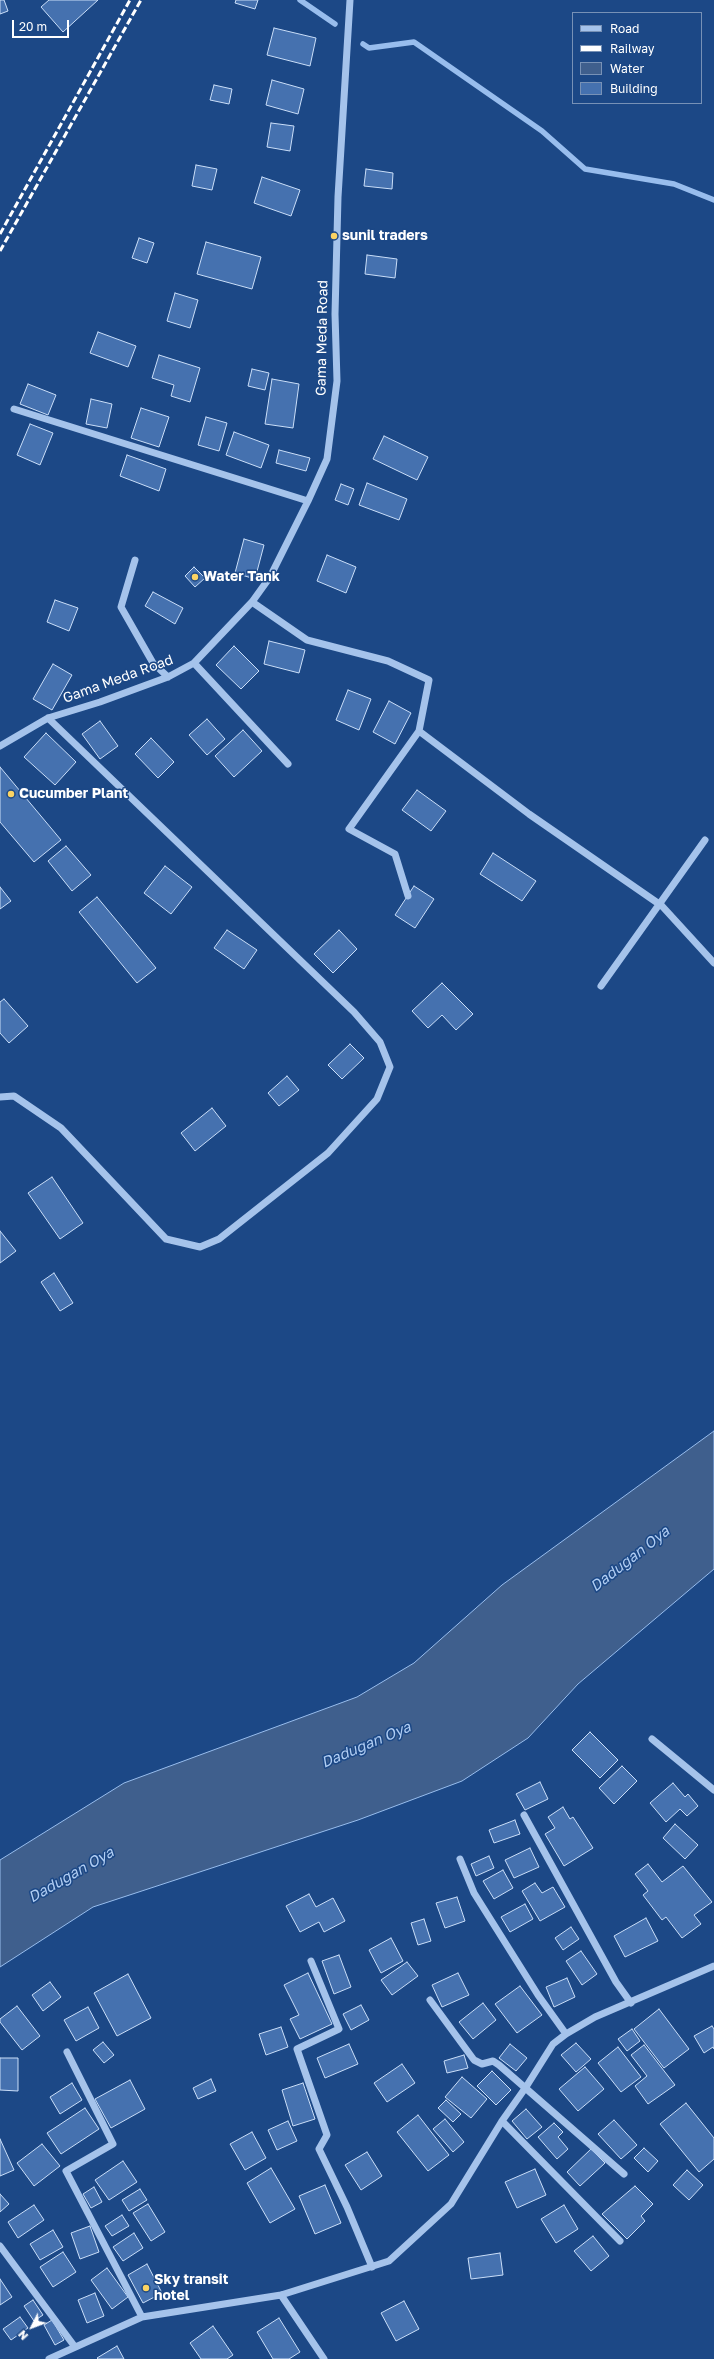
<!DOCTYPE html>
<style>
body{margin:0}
#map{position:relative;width:714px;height:2359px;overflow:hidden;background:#1c4886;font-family:"Golos Text",sans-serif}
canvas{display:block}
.legend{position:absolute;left:572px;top:12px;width:130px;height:92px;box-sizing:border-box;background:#1c4886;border:1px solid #7791b6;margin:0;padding:5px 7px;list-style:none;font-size:12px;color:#fff}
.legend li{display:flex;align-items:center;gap:8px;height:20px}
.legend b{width:20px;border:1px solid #7791b6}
.north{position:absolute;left:12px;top:2307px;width:40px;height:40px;-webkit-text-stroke:3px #1c4886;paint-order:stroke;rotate:228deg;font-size:11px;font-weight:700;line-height:16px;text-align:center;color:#fff}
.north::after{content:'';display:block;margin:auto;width:14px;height:18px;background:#fff;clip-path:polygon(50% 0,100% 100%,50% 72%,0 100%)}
.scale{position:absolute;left:12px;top:20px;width:57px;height:18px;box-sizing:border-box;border:2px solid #fff;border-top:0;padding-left:5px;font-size:12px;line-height:14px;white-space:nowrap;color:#fff;-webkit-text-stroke:3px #1c4886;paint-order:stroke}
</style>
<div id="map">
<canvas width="714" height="2359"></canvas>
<ul class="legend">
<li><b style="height:5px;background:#a5c3eb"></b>Road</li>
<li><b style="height:5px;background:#fff"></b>Railway</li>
<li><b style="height:11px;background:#3f5f8d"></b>Water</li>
<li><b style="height:11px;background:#4571af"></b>Building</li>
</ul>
<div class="north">N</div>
<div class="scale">20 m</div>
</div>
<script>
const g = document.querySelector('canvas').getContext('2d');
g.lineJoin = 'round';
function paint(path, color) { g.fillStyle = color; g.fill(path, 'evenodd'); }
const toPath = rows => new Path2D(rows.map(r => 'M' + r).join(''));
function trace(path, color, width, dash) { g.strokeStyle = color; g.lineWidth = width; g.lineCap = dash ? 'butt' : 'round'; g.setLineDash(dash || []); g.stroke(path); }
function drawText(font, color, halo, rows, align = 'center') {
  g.font = font + ' "Golos Text",sans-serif'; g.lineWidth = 3; g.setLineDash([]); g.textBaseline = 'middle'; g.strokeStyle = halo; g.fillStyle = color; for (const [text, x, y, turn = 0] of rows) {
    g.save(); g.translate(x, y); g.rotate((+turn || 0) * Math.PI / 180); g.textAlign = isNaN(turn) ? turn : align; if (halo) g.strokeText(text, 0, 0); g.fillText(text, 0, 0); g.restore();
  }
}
const water = toPath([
 [714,1431,714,1569,578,1684,528,1738,462,1781,358,1820,93,1907,0,1967,0,1860,124,1783,357,1697,414,1663,502,1585,714,1431]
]);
paint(water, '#3f5f8d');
trace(water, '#98bded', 1);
trace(toPath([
 [300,0,335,24],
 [363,44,369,48,414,42,542,131,585,169,674,184,714,200]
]), '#98bded', 5.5);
const building = toPath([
 [0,0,4,0,8,11,0,14,0,0],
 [49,0,98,0,63,32,41,7,49,0],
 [236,0,258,0,255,9,235,3,236,0],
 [274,28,316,38,310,66,267,55,274,28],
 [272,80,304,89,298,114,266,105,272,80],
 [214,85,232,89,229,104,210,100,214,85],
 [271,123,294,126,290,151,267,147,271,123],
 [196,165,217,169,212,190,192,186,196,165],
 [366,169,393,173,392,189,364,186,366,169],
 [262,177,300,190,291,216,254,203,262,177],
 [139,238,154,243,147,263,132,258,139,238],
 [206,242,261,257,252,289,197,274,206,242],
 [367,255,397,259,395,278,365,274,367,255],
 [175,293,198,300,190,328,167,321,175,293],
 [98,332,136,346,128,367,90,353,98,332],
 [159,355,200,368,190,402,171,396,174,385,152,378,159,355],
 [252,369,269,373,265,390,248,386,252,369],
 [272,379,299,384,293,428,265,424,272,379],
 [28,384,56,395,48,415,20,404,28,384],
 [91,399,112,404,107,428,86,424,91,399],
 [141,408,169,417,159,447,131,438,141,408],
 [206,417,227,423,219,451,198,445,206,417],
 [30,424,53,433,40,465,17,455,30,424],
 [234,432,269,445,261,468,226,455,234,432],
 [384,436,428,457,417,480,373,459,384,436],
 [279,450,310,458,306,471,276,463,279,450],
 [127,455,166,469,159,491,120,476,127,455],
 [367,483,407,499,399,520,359,505,367,483],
 [341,484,354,489,348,505,335,500,341,484],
 [244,539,264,545,255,579,235,573,244,539],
 [327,555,356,567,346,593,317,581,327,555],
 [194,567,205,578,195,587,185,576,194,567],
 [153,592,183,608,175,624,145,606,153,592],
 [55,600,78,608,69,631,47,622,55,600],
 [269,641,305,650,299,673,264,664,269,641],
 [234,646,259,671,241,689,216,665,234,646],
 [53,664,72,675,52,710,33,699,53,664],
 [348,690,371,699,359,730,336,720,348,690],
 [389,701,411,713,395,744,373,732,389,701],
 [207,719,225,739,207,755,189,735,207,719],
 [100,721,118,746,100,759,82,734,100,721],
 [243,730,262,751,234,777,215,756,243,730],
 [46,733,76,762,55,785,24,757,46,733],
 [151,738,174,762,158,778,135,754,151,738],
 [0,767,61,840,34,862,0,822,0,767],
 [417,790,446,811,431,831,402,810,417,790],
 [66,846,91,875,72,891,48,861,66,846],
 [493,853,536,881,522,901,480,874,493,853],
 [165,866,192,887,171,914,144,893,165,866],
 [414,886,434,899,415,928,395,915,414,886],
 [0,887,11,901,0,909,0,887],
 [97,897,156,968,137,983,79,912,97,897],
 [227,930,257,950,244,969,214,948,227,930],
 [339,930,357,949,333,973,314,954,339,930],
 [442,983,473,1014,456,1030,442,1015,428,1028,412,1011,442,983],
 [4,999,28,1026,9,1043,0,1033,0,1002,4,999],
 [350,1044,364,1058,342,1079,328,1065,350,1044],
 [287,1076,299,1090,279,1106,268,1093,287,1076],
 [212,1108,226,1126,195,1151,181,1133,212,1108],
 [52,1177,83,1223,60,1239,28,1193,52,1177],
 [0,1231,16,1251,0,1263,0,1231],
 [54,1273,73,1303,60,1311,41,1282,54,1273],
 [590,1732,618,1760,600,1778,572,1750,590,1732],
 [622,1766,637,1781,614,1804,599,1788,622,1766],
 [540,1782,548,1799,525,1810,516,1794,540,1782],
 [673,1783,685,1797,688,1794,698,1806,687,1816,680,1809,666,1822,650,1803,673,1783],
 [563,1807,570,1819,573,1817,593,1848,564,1866,545,1834,555,1828,548,1817,563,1807],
 [515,1820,520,1834,494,1843,489,1830,515,1820],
 [675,1824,698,1845,685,1859,663,1838,675,1824],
 [530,1848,539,1867,514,1878,505,1860,530,1848],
 [489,1856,494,1868,476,1876,471,1864,489,1856],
 [648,1864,662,1882,683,1866,712,1902,694,1915,701,1924,682,1938,666,1917,662,1920,643,1895,648,1891,635,1874,648,1864],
 [503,1870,513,1888,494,1899,483,1881,503,1870],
 [535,1883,542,1893,553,1887,565,1907,540,1921,522,1891,535,1883],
 [309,1894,316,1907,333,1898,345,1921,324,1932,319,1922,300,1932,286,1906,309,1894],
 [457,1897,465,1921,445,1928,436,1903,457,1897],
 [525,1904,533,1919,510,1932,501,1917,525,1904],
 [646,1918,658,1941,625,1957,614,1936,646,1918],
 [424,1919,431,1941,418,1945,411,1923,424,1919],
 [571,1927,579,1939,563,1950,555,1938,571,1927],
 [391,1938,403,1961,381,1973,369,1950,391,1938],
 [581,1951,597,1974,582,1985,566,1961,581,1951],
 [339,1955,351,1987,334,1994,322,1961,339,1955],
 [407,1962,418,1976,392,1995,381,1980,407,1962],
 [308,1973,332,2024,300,2039,290,2019,299,2015,284,1985,308,1973],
 [458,1973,469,1995,442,2007,432,1985,458,1973],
 [128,1974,151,2018,117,2036,94,1993,128,1974],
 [567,1978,575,1997,554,2007,546,1987,567,1978],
 [50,1982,61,1997,43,2011,32,1995,50,1982],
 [520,1986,542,2015,517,2033,495,2004,520,1986],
 [483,2003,496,2020,473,2039,459,2022,483,2003],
 [361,2005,369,2020,351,2030,343,2014,361,2005],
 [17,2006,40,2036,22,2050,0,2022,0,2019,17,2006],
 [88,2007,99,2028,76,2041,64,2020,88,2007],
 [659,2009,689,2049,664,2068,634,2029,659,2009],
 [712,2026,714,2029,714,2049,713,2047,704,2053,694,2036,712,2026],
 [281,2027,288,2047,266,2055,259,2034,281,2027],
 [632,2029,640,2041,627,2051,618,2039,632,2029],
 [103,2042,114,2055,104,2063,93,2050,103,2042],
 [576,2043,591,2059,576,2072,561,2055,576,2043],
 [349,2044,358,2064,325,2078,317,2058,349,2044],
 [510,2044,527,2058,516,2071,499,2058,510,2044],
 [644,2045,675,2085,648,2104,635,2086,647,2076,631,2055,644,2045],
 [618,2047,641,2077,621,2092,598,2063,618,2047],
 [464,2055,468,2068,447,2073,444,2061,464,2055],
 [0,2058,18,2058,18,2091,0,2090,0,2058],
 [402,2064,415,2083,387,2102,374,2083,402,2064],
 [585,2067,604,2089,578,2111,559,2089,585,2067],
 [492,2071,511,2090,496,2105,477,2086,492,2071],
 [462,2077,487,2099,471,2118,445,2097,462,2077],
 [211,2079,216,2091,198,2099,193,2088,211,2079],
 [130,2080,145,2109,111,2128,95,2099,130,2080],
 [72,2083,82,2100,60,2114,50,2097,72,2083],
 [303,2083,315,2119,293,2126,282,2090,303,2083],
 [446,2100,461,2114,453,2122,438,2108,446,2100],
 [686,2103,714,2138,714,2159,699,2172,660,2124,686,2103],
 [85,2108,99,2129,61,2154,47,2133,85,2108],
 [526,2109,542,2127,527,2139,512,2121,526,2109],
 [418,2115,449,2155,428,2171,397,2132,418,2115],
 [445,2119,464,2142,453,2152,433,2129,445,2119],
 [614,2120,637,2145,621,2159,598,2134,614,2120],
 [288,2121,297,2141,277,2150,268,2130,288,2121],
 [554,2123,563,2132,558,2137,568,2149,557,2159,538,2137,554,2123],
 [252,2132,266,2158,245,2170,230,2144,252,2132],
 [0,2139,14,2170,0,2176,0,2139],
 [42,2144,60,2166,34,2186,17,2163,42,2144],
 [644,2148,658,2161,648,2172,634,2158,644,2148],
 [591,2149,605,2163,580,2186,567,2172,591,2149],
 [367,2152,382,2176,361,2190,345,2165,367,2152],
 [123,2161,137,2182,109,2200,95,2180,123,2161],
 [271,2168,295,2209,270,2223,247,2183,271,2168],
 [535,2169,546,2195,517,2208,505,2182,535,2169],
 [687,2170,703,2185,689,2200,673,2185,687,2170],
 [325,2185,341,2223,315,2234,299,2196,325,2185],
 [635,2186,653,2204,641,2216,645,2221,627,2239,602,2214,635,2186],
 [94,2187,102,2202,91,2208,83,2194,94,2187],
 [140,2189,147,2200,129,2211,122,2200,140,2189],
 [0,2194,9,2204,0,2212,0,2194],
 [148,2204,165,2232,151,2241,133,2213,148,2204],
 [34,2205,44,2220,18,2238,8,2222,34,2205],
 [564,2205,578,2229,556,2243,541,2219,564,2205],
 [122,2215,129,2226,112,2236,105,2226,122,2215],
 [90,2226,99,2252,80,2259,71,2233,90,2226],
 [53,2230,63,2247,40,2260,30,2244,53,2230],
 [134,2233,143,2248,123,2261,113,2247,134,2233],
 [593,2236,609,2256,591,2271,574,2251,593,2236],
 [63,2252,76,2272,53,2287,40,2267,63,2252],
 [500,2253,503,2275,471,2279,468,2258,500,2253],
 [147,2264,162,2293,143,2303,128,2275,147,2264],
 [107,2268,128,2297,112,2309,91,2280,107,2268],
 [0,2279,12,2297,0,2305,0,2279],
 [95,2293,104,2316,87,2323,78,2300,95,2293],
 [33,2300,43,2315,34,2321,24,2306,33,2300],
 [404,2301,419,2329,396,2341,381,2313,404,2301],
 [20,2317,28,2328,11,2340,3,2329,20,2317],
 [279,2318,300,2352,289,2359,273,2359,257,2332,279,2318],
 [52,2320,64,2340,55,2345,44,2325,52,2320],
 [213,2326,233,2355,227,2359,201,2359,190,2343,213,2326],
 [117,2346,124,2359,98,2359,97,2358,117,2346]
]);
paint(building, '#4571af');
trace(building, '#cadef8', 1);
trace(toPath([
 [14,409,308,501],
 [135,560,121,607,153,663,168,677],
 [252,602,307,640,388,661,429,680,419,731,529,814,662,906,714,963],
 [194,663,288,764],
 [0,746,48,718,100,702,168,677,194,663,252,602,270,577,308,501,327,459,337,381,335,314,338,197,350,0],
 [408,896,395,854,349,829,419,731],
 [601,986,705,840],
 [0,1097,14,1096,61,1128,166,1239,200,1247,219,1239,328,1153,377,1099,390,1067,380,1042,354,1012,48,718],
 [652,1739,714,1790],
 [524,1815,616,1982,631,2003],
 [460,1859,474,1893,538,1995,566,2034],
 [311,1961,339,2029,297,2049,327,2135,319,2149,347,2207,372,2267],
 [430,2000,474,2060,482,2064,493,2061,499,2065,624,2174],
 [67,2052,113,2144,66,2171,142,2317],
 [502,2121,620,2241],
 [0,2246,75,2347],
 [281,2295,324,2359],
 [49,2359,142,2317,281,2295,389,2261,451,2204,502,2121,526,2087,553,2044,566,2034,595,2017,714,1966]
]), '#a5c3eb', 7);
trace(toPath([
 [0,234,130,0],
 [0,251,141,0]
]), '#fff', 3, [7, 3]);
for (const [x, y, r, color] of [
 [334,236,4,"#fbd363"],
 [195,577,4,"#fbd363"],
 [11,794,4,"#fbd363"],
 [146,2288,4,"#fbd363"]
]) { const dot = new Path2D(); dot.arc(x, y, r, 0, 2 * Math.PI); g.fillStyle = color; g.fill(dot); trace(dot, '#1c4886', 1.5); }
drawText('bold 14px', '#fff', '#1c4886', [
 ["sunil traders",342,236],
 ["Water Tank",203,577],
 ["Cucumber Plant",19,794],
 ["Sky transit",154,2280],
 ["hotel",154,2296]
], 'left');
drawText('14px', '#fff', '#1c4886', [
 ["Gama Meda Road",322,338,-89],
 ["Gama Meda Road",118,679,-20]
]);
drawText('italic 15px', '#b0cdf3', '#1c4886', [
 ["Dadugan Oya",630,1559,-38],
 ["Dadugan Oya",366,1745,-23],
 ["Dadugan Oya",71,1875,-30]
]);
</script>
